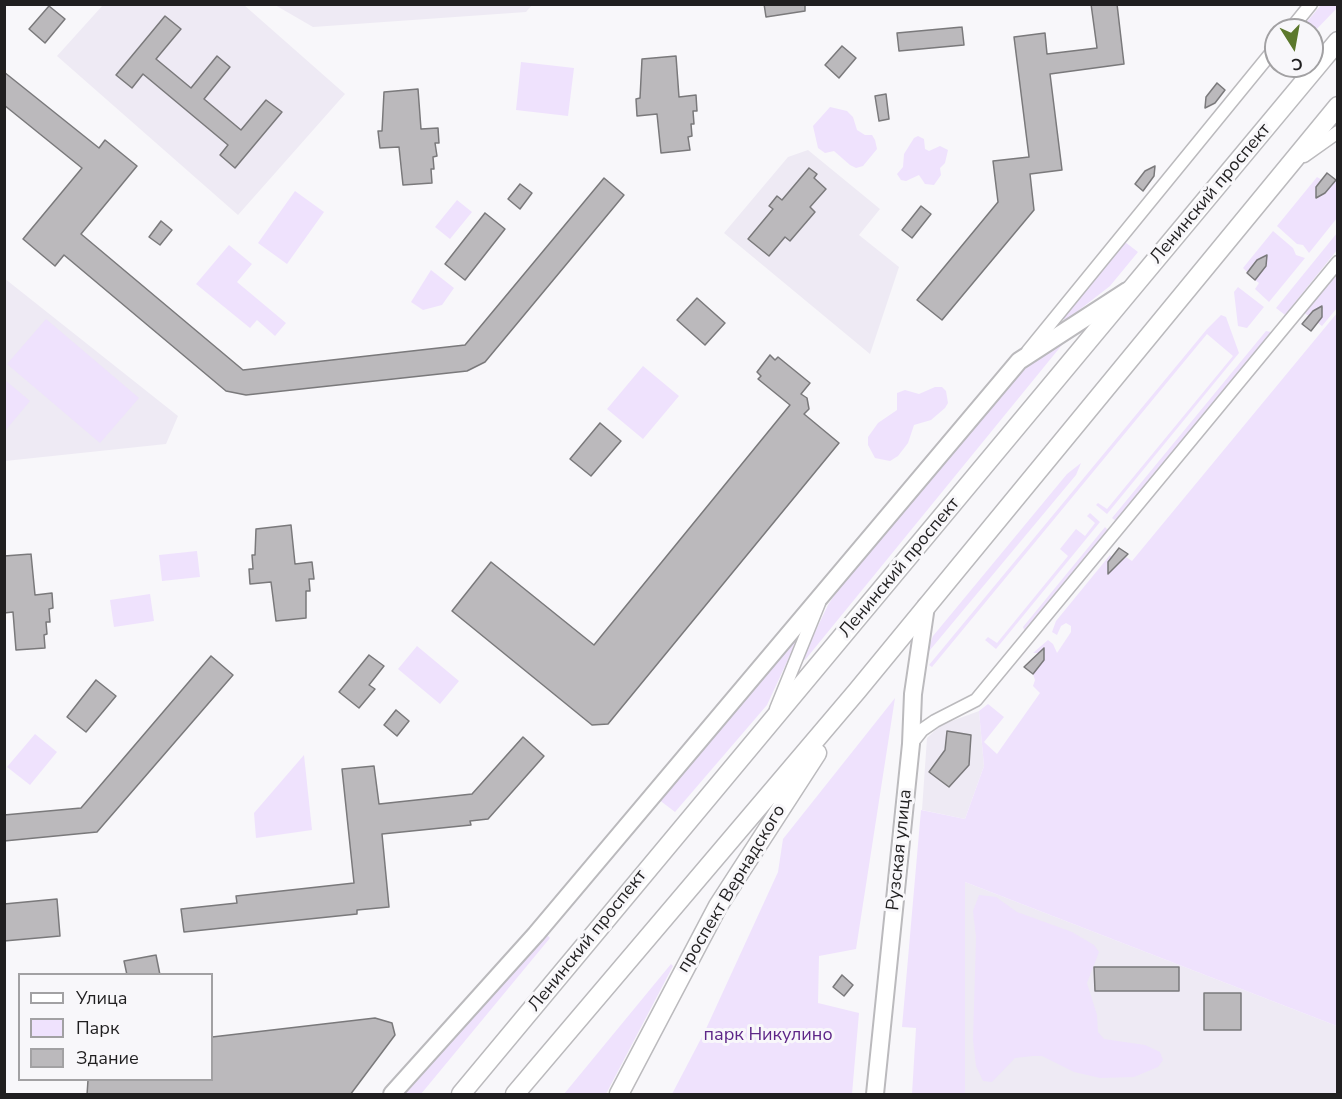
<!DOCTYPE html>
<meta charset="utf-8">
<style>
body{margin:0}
#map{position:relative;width:1342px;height:1099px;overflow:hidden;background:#f8f7fa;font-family:"Nunito Sans",sans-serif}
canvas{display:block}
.frame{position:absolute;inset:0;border:6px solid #201f20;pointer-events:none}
.legend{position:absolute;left:18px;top:973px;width:195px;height:108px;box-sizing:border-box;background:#f8f7fa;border:2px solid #a2a1a3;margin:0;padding:8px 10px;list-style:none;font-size:18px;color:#201f20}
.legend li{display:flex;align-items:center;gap:12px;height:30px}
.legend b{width:30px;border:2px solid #a2a1a3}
.north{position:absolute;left:1264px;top:18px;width:60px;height:60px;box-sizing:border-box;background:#f8f7fa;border:2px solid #a2a1a3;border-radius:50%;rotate:169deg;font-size:16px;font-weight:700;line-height:24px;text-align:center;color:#201f20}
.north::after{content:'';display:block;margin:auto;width:21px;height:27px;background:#5c782c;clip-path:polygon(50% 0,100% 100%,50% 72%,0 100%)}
</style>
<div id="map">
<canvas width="1342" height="1099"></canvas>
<div class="frame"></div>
<ul class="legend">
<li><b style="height:8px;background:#fff"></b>Улица</li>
<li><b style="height:16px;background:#efe2fd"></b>Парк</li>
<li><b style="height:16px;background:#bbb9bc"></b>Здание</li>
</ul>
<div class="north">С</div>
</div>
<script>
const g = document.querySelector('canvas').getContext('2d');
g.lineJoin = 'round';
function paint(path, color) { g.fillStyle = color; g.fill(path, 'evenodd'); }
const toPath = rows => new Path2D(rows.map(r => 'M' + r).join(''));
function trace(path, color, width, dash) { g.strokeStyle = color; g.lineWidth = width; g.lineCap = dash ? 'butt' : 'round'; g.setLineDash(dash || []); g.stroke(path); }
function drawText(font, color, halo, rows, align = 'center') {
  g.font = font + ' "Nunito Sans",sans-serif'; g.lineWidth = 6; g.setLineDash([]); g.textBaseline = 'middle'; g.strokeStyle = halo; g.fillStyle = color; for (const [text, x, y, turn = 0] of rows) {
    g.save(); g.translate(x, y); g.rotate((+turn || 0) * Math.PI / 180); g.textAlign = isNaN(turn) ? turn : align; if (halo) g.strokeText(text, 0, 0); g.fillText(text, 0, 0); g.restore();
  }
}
paint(toPath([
 [103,5,244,5,345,94,238,215,57,56],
 [275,5,532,4,532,5,526,12,313,27],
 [808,150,880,209,859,235,899,267,870,354,724,233,788,157],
 [4,278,178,416,166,444,5,461],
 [979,711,984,766,965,819,922,810,927,738,941,725],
 [965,882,1337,1026,1337,1094,965,1094]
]), '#eeeaf4');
paint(toPath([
 [1321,5,1337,5,1337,8,1312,34,1312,30,1300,30],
 [521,62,574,68,568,116,516,110],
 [830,107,847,111,853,117,857,130,865,135,872,135,875,140,877,149,863,166,856,168,850,165,834,151,825,153,818,148,813,126],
 [918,136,924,139,925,149,929,151,940,146,948,150,945,163,940,168,941,175,934,185,925,184,919,175,906,181,901,180,897,174,903,167,904,154,914,138],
 [1317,177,1322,180,1321,195,1337,180,1337,218,1309,253,1303,245,1297,244,1277,226],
 [295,191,324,212,287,264,258,243],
 [457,200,472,212,450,239,435,227],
 [1273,231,1293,248,1296,255,1305,258,1269,302,1255,289,1259,283,1255,280,1266,263,1260,258,1247,272,1243,268],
 [1337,233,1337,250,1285,315,1276,308],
 [1125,242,1138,252,1110,286,1065,321,1063,317],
 [229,245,252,264,237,282,286,323,275,336,257,320,250,328,196,284],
 [431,270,454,288,442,305,423,310,411,302],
 [1337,275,1337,308,1322,326,1318,323,1322,317,1321,312,1309,316,1304,313],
 [1238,287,1264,307,1247,328,1238,326,1234,292],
 [1337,313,1337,1026,965,882,965,1094,912,1094,916,1028,902,1027,921,810,965,819,984,766,979,711,988,704,1004,717,984,742,997,754,1040,693,1033,686,1035,680,1033,674,1042,663,1040,653,1033,653,1048,640,1053,644,1057,653,1071,632,1071,626,1066,623,1061,626,1057,635,1052,632,1056,621,1110,555,1112,557,1108,562,1113,569,1126,557,1132,561],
 [1221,315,1226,317,1239,353,1107,514,1096,505,1098,503,1107,509,1233,356,1207,334,932,667,929,665,1207,329],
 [46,319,139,398,100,443,7,364],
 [1266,331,1271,332,1116,521,1112,518],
 [1066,340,805,660,802,659,828,605,843,582,1018,371],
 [643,366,679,396,643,439,607,409],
 [5,380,30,401,5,431],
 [935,387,942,387,946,391,948,403,945,408,931,420,914,425,908,443,898,456,890,461,875,458,868,445,868,437,878,423,897,410,897,393,905,390,919,394],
 [1081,463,1076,475,925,656,933,636,1067,474],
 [1090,513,1100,522,996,649,985,640,988,637,997,643,1068,556,1060,549,1076,529,1085,536,1095,523,1087,516],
 [1105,527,1108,530,1025,632,1023,627],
 [197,551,200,577,162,581,159,555],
 [150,594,154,621,114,627,110,600],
 [804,625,767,705,675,812,658,799],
 [417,646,459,681,440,704,398,669],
 [895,698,856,949,819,956,818,1003,859,1013,852,1094,672,1094,705,1031,778,872,783,839],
 [35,734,57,752,30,785,7,767],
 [304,755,312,830,256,838,254,813],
 [979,895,996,897,1017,912,1072,932,1094,945,1099,952,1087,983,1097,1015,1098,1032,1104,1039,1145,1045,1160,1052,1163,1060,1158,1067,1134,1077,1100,1078,1074,1072,1042,1056,1033,1056,1015,1058,992,1082,983,1081,976,1066,973,1040,976,937,973,911],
 [546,934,550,938,421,1094,405,1094],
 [671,964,673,966,606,1094,564,1094]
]), '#efe2fd');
const building = toPath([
 [764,4,805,4,805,11,766,17,764,4],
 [1091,4,1117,4,1124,64,1050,74,1062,170,1030,174,1034,210,942,320,917,300,998,202,993,161,1029,157,1014,37,1045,33,1047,54,1097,48,1091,4],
 [49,6,65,19,45,43,29,29,49,6],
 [165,16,181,29,156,59,191,88,217,56,230,67,204,99,241,130,266,100,282,112,235,168,220,155,228,145,143,74,132,88,116,75,165,16],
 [962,27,964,45,899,51,897,33,962,27],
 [842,46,856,58,839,78,825,65,842,46],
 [676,56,679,97,696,95,697,111,693,111,694,124,691,124,692,136,688,137,690,150,661,153,657,114,637,116,636,99,640,98,642,59,676,56],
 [4,72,99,148,105,140,137,166,81,234,243,370,465,345,604,178,624,195,485,362,467,371,246,395,226,391,64,255,55,266,23,239,82,168,4,105,4,72],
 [1217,83,1225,90,1215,103,1205,108,1206,97,1217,83],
 [418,89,421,129,438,128,439,143,435,143,437,156,433,157,434,169,431,169,432,183,403,185,399,147,380,148,378,131,382,131,384,92,418,89],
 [886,94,889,119,879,121,875,96,886,94],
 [1155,166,1154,176,1143,191,1135,184,1145,171,1155,166],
 [809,168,817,174,814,178,826,189,810,207,815,212,790,241,785,237,769,256,748,239,773,209,769,206,777,196,782,200,809,168],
 [1327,173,1336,180,1325,193,1316,198,1316,187,1327,173],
 [520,184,532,193,520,209,508,199,520,184],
 [921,206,931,214,912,238,902,230,921,206],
 [485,213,505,229,465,280,445,264,485,213],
 [161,221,172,230,160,245,149,237,161,221],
 [1267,255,1266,266,1255,280,1247,273,1257,260,1267,255],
 [697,298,725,323,705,345,677,320,697,298],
 [1322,306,1322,317,1311,331,1302,324,1313,311,1322,306],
 [770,355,775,360,778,357,810,383,801,394,807,398,809,409,804,414,839,443,608,724,592,725,452,611,491,562,594,645,790,405,758,379,761,376,757,372,770,355],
 [600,423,621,441,591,476,570,459,600,423],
 [291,525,295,564,312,562,314,579,309,579,310,591,306,591,306,618,276,621,271,582,250,584,249,569,253,569,252,555,255,555,256,529,291,525],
 [1119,548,1128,554,1108,574,1108,562,1119,548],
 [31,554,35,595,52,593,53,608,49,609,50,622,46,622,47,634,44,635,45,648,16,650,13,612,4,613,4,556,31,554],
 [1044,648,1044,660,1033,674,1024,667,1044,648],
 [369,655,384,666,369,685,375,689,359,708,339,692,369,655],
 [211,656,233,675,97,832,4,841,4,815,81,808,211,656],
 [96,680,116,696,86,732,67,717,96,680],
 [396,710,409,721,397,736,384,725,396,710],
 [947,731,971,735,969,765,949,787,929,772,945,750,947,731],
 [523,737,544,756,488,819,470,821,471,825,382,834,389,907,357,910,357,914,184,932,181,909,237,903,236,896,354,883,342,769,374,766,379,804,472,794,523,737],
 [57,899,60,936,4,941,4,904,57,899],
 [156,955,160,975,127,975,124,961,156,955],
 [1094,967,1179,967,1179,991,1095,991,1094,967],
 [842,975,853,985,844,996,833,987,842,975],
 [1204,993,1241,993,1241,1030,1204,1030,1204,993],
 [375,1018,392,1023,395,1035,350,1095,87,1095,88,1080,212,1080,212,1037,375,1018]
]);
paint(building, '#bbb9bc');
trace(building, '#7a797b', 1.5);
const street = toPath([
 [1290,30,1311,4],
 [1304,156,1338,132],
 [1028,351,1276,47],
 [776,709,819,603],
 [911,744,922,730,935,721,976,700,1338,262]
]);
const secondary = toPath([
 [392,1094,536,934,1019,361,1127,291],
 [875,1094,911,744,913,694,926,606]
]);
const primary = toPath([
 [461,1094,1338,41],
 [515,1094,857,691,1338,106],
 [619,1094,718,906,817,753]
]);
trace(street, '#bbbabd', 15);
trace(secondary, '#bbbabd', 20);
trace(primary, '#bbbabd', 21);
trace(street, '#fff', 12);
trace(secondary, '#fff', 16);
trace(primary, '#fff', 18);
drawText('18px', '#201f20', '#f8f7fa', [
 ["Ленинский проспект",1211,194,-50],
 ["Ленинский проспект",900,568,-50],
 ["Рузская улица",900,850,-84],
 ["проспект Вернадского",732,889,-59],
 ["Ленинский проспект",588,941,-51]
]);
drawText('18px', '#5e2788', '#f8f7fa', [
 ["парк Никулино",768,1036]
]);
</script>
